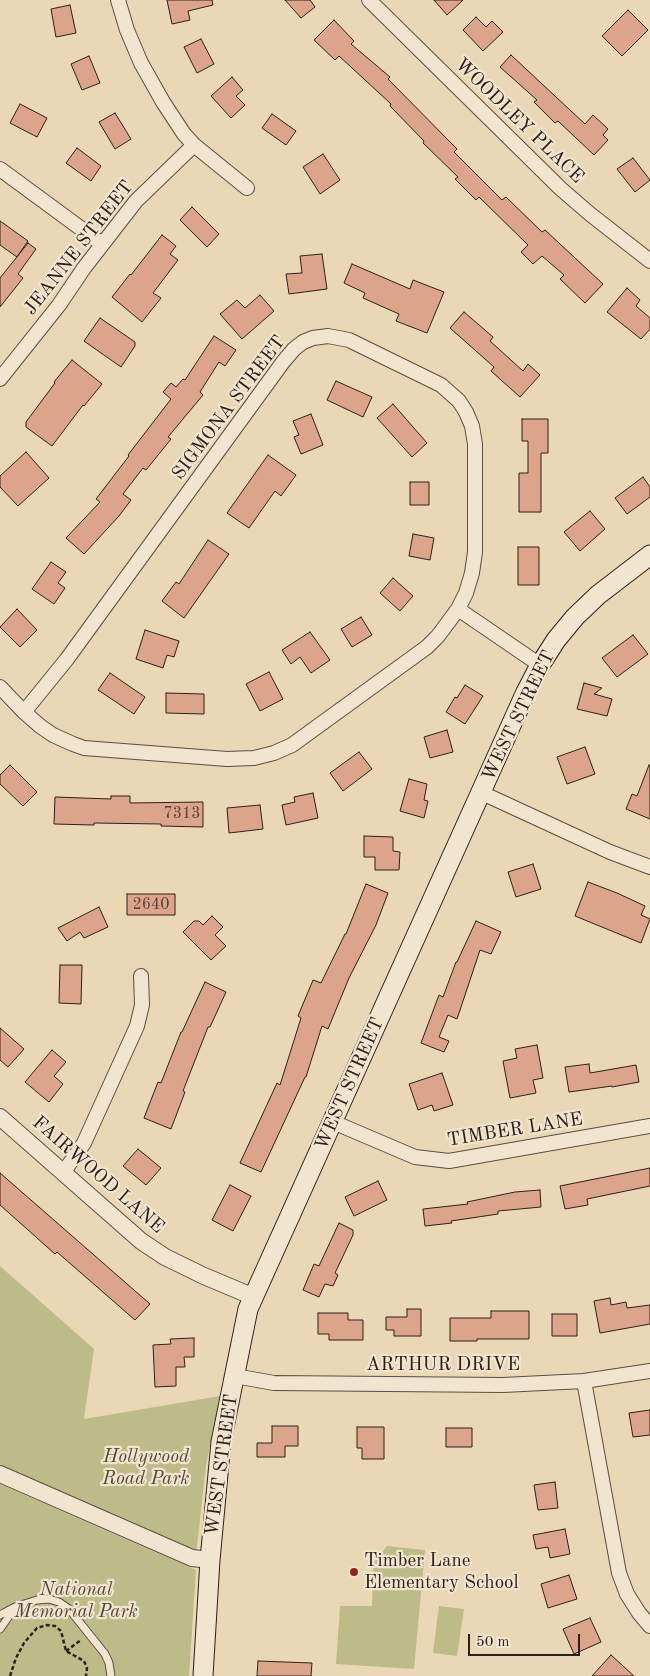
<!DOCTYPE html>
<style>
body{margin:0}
#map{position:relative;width:650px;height:1676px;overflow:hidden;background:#e9d7b6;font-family:"Old Standard TT",serif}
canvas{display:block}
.scale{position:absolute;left:468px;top:1634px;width:112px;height:22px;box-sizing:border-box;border:2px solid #2c201b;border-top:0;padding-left:6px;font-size:15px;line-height:18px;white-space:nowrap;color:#2c201b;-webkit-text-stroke:4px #f1e5d0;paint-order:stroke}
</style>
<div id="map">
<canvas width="650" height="1676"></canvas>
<div class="scale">50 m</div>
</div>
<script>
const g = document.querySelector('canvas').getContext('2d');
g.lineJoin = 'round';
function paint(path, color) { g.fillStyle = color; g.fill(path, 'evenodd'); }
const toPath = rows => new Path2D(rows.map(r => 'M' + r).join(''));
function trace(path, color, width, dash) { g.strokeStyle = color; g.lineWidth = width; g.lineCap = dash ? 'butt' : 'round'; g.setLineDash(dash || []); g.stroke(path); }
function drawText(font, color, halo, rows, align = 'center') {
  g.font = font + ' "Old Standard TT",serif'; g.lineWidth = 4.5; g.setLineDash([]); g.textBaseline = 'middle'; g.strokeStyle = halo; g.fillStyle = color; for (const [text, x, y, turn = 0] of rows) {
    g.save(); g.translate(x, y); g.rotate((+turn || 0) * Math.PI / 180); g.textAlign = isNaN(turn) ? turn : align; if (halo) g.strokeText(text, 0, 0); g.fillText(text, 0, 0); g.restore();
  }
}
paint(toPath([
 [0,1266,94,1349,84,1419,220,1396,206,1465,196,1556,0,1468],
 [0,1484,196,1570,189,1676,0,1676],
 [387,1546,425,1550,414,1669,336,1664,340,1606,372,1606,373,1564],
 [439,1606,464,1609,457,1656,433,1653]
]), '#bdbc89');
const building = toPath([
 [167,0,212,0,213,5,188,11,190,20,172,24,167,0],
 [285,0,310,0,315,7,301,18,285,0],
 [434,0,463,0,447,15,434,0],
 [70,5,76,33,56,37,51,9,70,5],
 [628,10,648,30,622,56,602,36,628,10],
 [476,17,486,27,492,21,503,32,483,51,463,30,476,17],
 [334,20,354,41,351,44,390,77,388,79,457,149,454,152,502,200,506,197,542,232,545,230,603,284,585,303,560,279,564,275,542,256,533,264,521,252,528,245,479,197,476,200,455,179,458,177,423,143,424,141,390,106,391,104,339,56,335,60,314,40,334,20],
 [201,39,214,64,197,73,184,47,201,39],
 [511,55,585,124,593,115,608,129,603,135,608,140,594,155,558,121,555,123,534,102,537,100,500,67,511,55],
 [89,56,100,83,82,90,71,64,89,56],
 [232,77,243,90,236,96,245,105,231,118,211,96,232,77],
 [20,104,47,118,37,137,10,123,20,104],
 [115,113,131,139,115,149,99,122,115,113],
 [272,114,296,131,286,145,262,128,272,114],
 [77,148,101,166,91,181,66,163,77,148],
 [323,154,340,180,320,194,303,167,323,154],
 [633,158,650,180,635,192,617,169,633,158],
 [192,207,219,234,207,247,180,220,192,207],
 [0,221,28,241,17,257,0,245,0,221],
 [162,235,176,246,170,254,178,260,153,293,161,298,142,322,112,297,130,274,131,275,162,235],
 [28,243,36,249,18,274,23,278,0,307,0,278,28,243],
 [322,254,327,289,289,294,286,274,302,273,300,256,322,254],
 [352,264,410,289,413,280,444,292,427,333,396,321,399,314,363,298,365,293,344,283,352,264],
 [627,288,640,300,636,306,650,318,650,329,641,339,607,312,627,288],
 [260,295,274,311,242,339,220,314,237,300,245,308,260,295],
 [464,312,493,337,490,341,523,371,528,364,540,375,520,397,491,371,494,367,450,328,464,312],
 [100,318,135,342,135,346,121,367,84,341,100,318],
 [214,336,236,350,225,366,219,362,200,392,203,395,168,437,171,439,146,470,143,468,123,494,131,500,119,516,84,554,66,538,100,502,96,499,129,456,128,455,171,399,163,392,171,383,176,387,183,379,185,380,214,336],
 [72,360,102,384,84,406,83,405,52,446,26,427,26,422,55,383,54,382,72,360],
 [336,381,372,397,363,417,327,400,336,381],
 [393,404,427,443,412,457,377,418,393,404],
 [311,414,323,445,301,454,294,437,299,435,293,421,311,414],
 [522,419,548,419,548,453,541,453,541,512,519,512,519,473,528,473,528,441,522,441,522,419],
 [26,452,49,478,18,506,0,487,0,476,26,452],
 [268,455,296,475,281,496,275,491,249,528,227,513,268,455],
 [643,477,650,487,650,497,627,514,615,498,643,477],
 [410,482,429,482,429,505,410,505,410,482],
 [590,511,605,529,580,551,564,532,590,511],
 [413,534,434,538,430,560,409,556,413,534],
 [208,540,229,554,184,618,162,601,176,582,179,584,208,540],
 [518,547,539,547,539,585,518,585,518,547],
 [51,562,66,572,58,583,65,588,54,604,32,589,51,562],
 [393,578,413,596,400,611,380,593,393,578],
 [17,609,37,630,20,647,0,627,17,609],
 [361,617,372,635,352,647,341,629,361,617],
 [145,630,179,641,174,657,167,655,163,668,136,659,145,630],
 [310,632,330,660,311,673,300,657,291,664,282,650,310,632],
 [633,635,648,654,617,677,602,658,633,635],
 [269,672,283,699,260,711,246,684,269,672],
 [110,673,145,697,134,714,98,690,110,673],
 [584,683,602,688,594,694,612,699,607,716,577,709,584,683],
 [465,685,483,696,465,724,446,712,455,697,457,698,465,685],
 [166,693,204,694,204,714,166,713,166,693],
 [447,730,453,752,430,758,424,737,447,730],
 [585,747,595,774,567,784,557,757,585,747],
 [359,752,372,769,343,791,330,773,359,752],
 [10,765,37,792,23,806,0,784,0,775,10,765],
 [649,765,650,765,650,819,626,809,632,794,637,796,649,765],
 [409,779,427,784,424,800,428,801,424,818,400,811,409,779],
 [313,793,318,818,286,825,282,805,295,802,294,797,313,793],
 [111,796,130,796,130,803,203,802,203,827,161,826,161,824,94,823,94,825,54,824,55,797,111,799,111,796],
 [260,805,263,829,229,833,227,808,260,805],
 [364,836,393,837,393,851,400,852,399,870,375,870,375,857,364,857,364,836],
 [533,864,541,889,516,897,508,872,533,864],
 [588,882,617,893,645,906,641,915,650,919,641,943,575,916,588,882],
 [366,884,388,893,376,925,349,978,328,1029,322,1026,306,1077,305,1077,261,1172,240,1163,277,1083,280,1085,301,1018,298,1016,313,980,321,983,345,934,346,934,366,884],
 [127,894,175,894,175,915,127,915,127,894],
 [99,907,108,927,84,938,80,932,67,941,58,928,99,907],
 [212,916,223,927,215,935,226,946,211,960,183,932,194,921,199,921,203,925,212,916],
 [476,921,501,932,491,954,480,950,457,1019,448,1015,439,1037,449,1041,444,1052,421,1043,439,995,443,997,456,962,457,962,476,921],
 [60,965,82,965,81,1004,59,1003,60,965],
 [205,982,226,992,210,1027,208,1027,183,1091,185,1092,171,1129,144,1118,158,1082,161,1083,181,1032,182,1032,205,982],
 [0,1028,24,1049,8,1067,0,1060,0,1028],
 [537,1045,543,1078,533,1080,536,1093,510,1098,503,1061,517,1058,515,1049,537,1045],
 [52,1050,66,1062,54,1076,63,1084,49,1102,25,1082,52,1050],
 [589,1064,590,1073,636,1065,639,1082,612,1087,612,1086,569,1092,565,1067,589,1064],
 [442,1073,453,1105,434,1111,432,1105,418,1110,409,1084,442,1073],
 [138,1149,161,1168,146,1185,123,1166,138,1149],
 [650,1168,650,1186,587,1199,588,1205,565,1209,560,1186,650,1168],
 [0,1173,150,1304,135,1320,57,1252,55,1254,0,1205,0,1173],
 [378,1181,387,1200,354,1216,345,1197,378,1181],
 [230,1185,251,1196,233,1231,212,1220,230,1185],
 [540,1190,541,1207,498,1211,498,1214,451,1221,452,1223,425,1226,423,1209,468,1204,467,1202,515,1192,540,1190],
 [339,1223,353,1230,353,1235,335,1273,338,1275,333,1286,325,1284,319,1297,303,1290,314,1264,319,1266,339,1223],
 [610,1298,611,1305,626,1302,627,1308,650,1305,650,1324,600,1333,594,1301,610,1298],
 [407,1309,421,1309,421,1336,394,1336,394,1330,386,1330,386,1317,407,1317,407,1309],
 [491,1311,529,1311,529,1339,477,1339,477,1341,450,1341,450,1318,491,1318,491,1311],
 [318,1313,348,1313,348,1320,363,1320,363,1340,329,1340,329,1334,318,1334,318,1313],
 [552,1314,577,1314,577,1336,552,1336,552,1314],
 [194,1338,194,1357,184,1357,185,1367,176,1367,176,1386,155,1387,153,1345,171,1344,170,1339,194,1338],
 [650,1410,650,1435,633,1437,629,1413,650,1410],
 [272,1426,298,1426,298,1446,285,1446,285,1457,257,1457,257,1443,272,1443,272,1426],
 [357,1427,384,1427,384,1459,362,1459,362,1448,357,1448,357,1427],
 [446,1428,472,1428,472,1447,446,1447,446,1428],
 [555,1482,558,1508,538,1510,534,1485,555,1482],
 [565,1529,570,1554,550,1558,548,1547,536,1549,533,1535,565,1529],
 [569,1575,577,1599,548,1608,541,1584,569,1575],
 [590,1618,601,1642,574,1654,563,1629,590,1618],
 [611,1655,634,1676,592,1676,611,1655],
 [258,1661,312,1663,311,1676,257,1676,258,1661]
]);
paint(building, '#dca58b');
trace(building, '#2c201b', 1);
const service = toPath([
 [0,1615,15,1607,37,1600,49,1599,59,1602,69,1609,105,1654,109,1663,111,1676],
 [0,1629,14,1609]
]);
const minor = toPath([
 [118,0,127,30,141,63,163,102,184,134,194,145,247,188],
 [369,0,561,189,590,214,650,261],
 [0,169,102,244],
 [0,379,59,305,84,268,136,201,194,145],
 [458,609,540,665],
 [0,687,24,712,40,726,53,735,73,744,84,748,227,759,254,758,274,753,292,745,427,647,438,636,458,609,466,593,472,573,475,552,475,444,472,426,466,412,459,401,441,385,349,340,328,336,313,338,303,342,294,349,283,362,67,659,24,712],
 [482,793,610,852,650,867],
 [333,1122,415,1157,449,1161,650,1126],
 [63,1173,84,1143,137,1026,142,1005,141,976],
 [235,1376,274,1383,503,1385,584,1381,650,1371],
 [584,1381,619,1573,627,1594,639,1613,650,1626]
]);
const tertiary = toPath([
 [0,1117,141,1241,165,1257,204,1276,254,1297],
 [0,1474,192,1558,210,1560]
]);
const secondary = toPath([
 [203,1676,210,1560,221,1442,248,1309,526,692,540,665,556,640,575,617,598,595,650,555]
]);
trace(service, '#5b4e42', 9);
trace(minor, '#5b4e42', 16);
trace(tertiary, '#5b4e42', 18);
trace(secondary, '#2c201b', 21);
trace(toPath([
 [66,1651,81,1640],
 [10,1676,16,1658,24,1643,37,1628,47,1625,55,1626,61,1631,66,1651,84,1661,87,1668,86,1676]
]), '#2c201b', 2.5, [4, 2.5]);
trace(service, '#f1e5d0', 7);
trace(minor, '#f1e5d0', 14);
trace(tertiary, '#f1e5d0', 16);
trace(secondary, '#f1e5d0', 19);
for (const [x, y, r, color] of [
 [354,1572,5,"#8f2418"]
]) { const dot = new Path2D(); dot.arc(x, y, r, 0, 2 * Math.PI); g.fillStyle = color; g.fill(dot); trace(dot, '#f1e5d0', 2); }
drawText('16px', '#584137', null, [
 ["7313",182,814],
 ["2640",151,905]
]);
drawText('19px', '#2c201b', '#f1e5d0', [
 ["WOODLEY PLACE",519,121,44],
 ["JEANNE STREET",79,248,-52],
 ["SIGMONA STREET",229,408,-53],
 ["WEST STREET",519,716,-64],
 ["WEST STREET",350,1084,-66],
 ["TIMBER LANE",515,1130,-9],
 ["FAIRWOOD LANE",98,1175,41],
 ["ARTHUR DRIVE",443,1365],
 ["WEST STREET",222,1465,-82]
]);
drawText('italic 19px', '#504736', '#f1e5d0', [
 ["Hollywood",146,1457],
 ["Road Park",146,1479],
 ["National",76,1590],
 ["Memorial Park",76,1612]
]);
drawText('19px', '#2c201b', '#f1e5d0', [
 ["Timber Lane",364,1561],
 ["Elementary School",364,1583]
], 'left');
</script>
